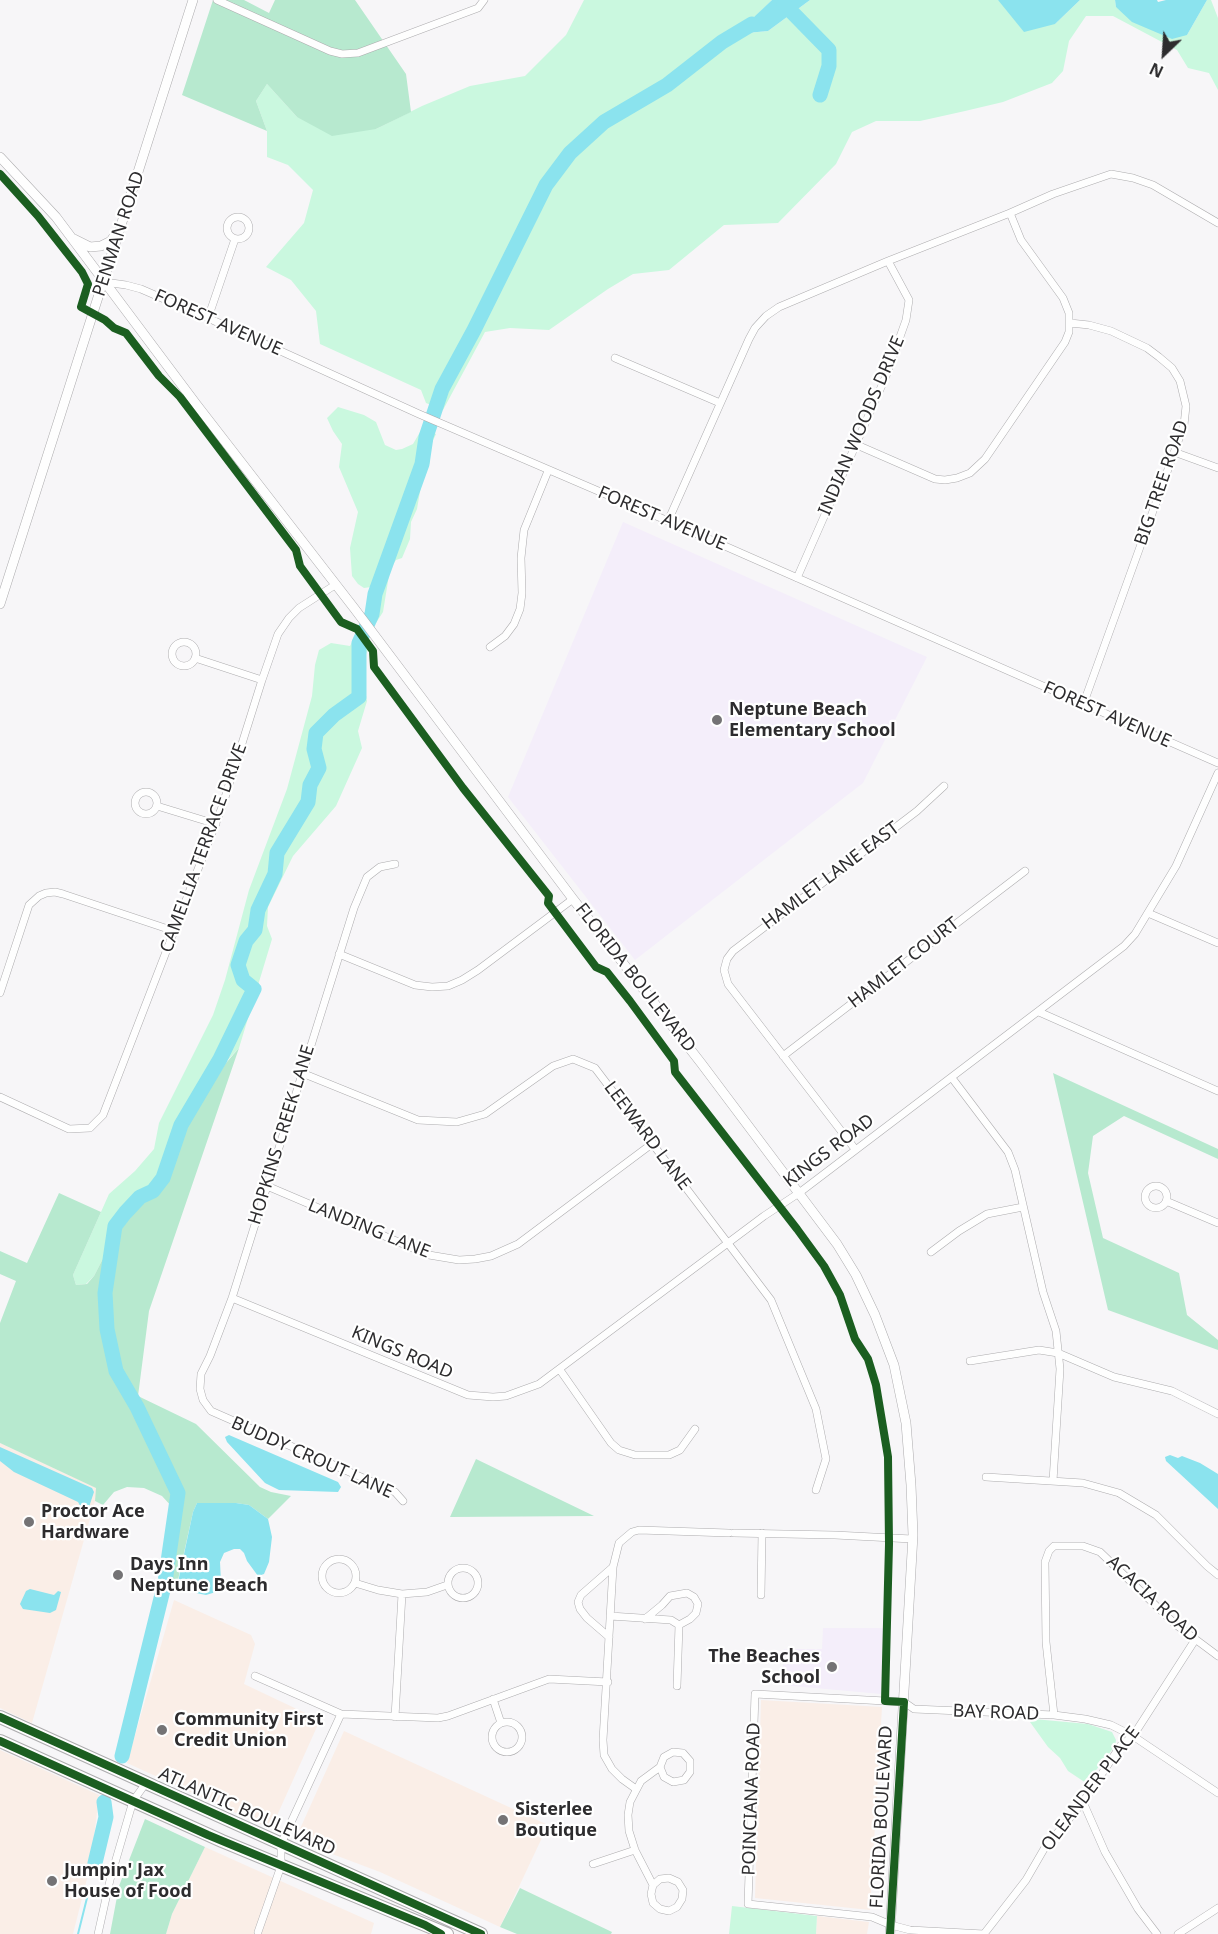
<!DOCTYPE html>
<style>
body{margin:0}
#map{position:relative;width:1218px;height:1934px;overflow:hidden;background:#f7f6f8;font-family:"Noto Sans",sans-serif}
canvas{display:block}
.north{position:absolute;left:1134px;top:24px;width:60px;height:60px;-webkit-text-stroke:4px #fff;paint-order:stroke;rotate:205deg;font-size:16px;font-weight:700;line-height:24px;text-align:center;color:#2d2c2e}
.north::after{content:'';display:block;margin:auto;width:21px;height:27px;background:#2d2c2e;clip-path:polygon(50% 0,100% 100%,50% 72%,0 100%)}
</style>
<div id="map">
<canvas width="1218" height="1934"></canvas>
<div class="north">N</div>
</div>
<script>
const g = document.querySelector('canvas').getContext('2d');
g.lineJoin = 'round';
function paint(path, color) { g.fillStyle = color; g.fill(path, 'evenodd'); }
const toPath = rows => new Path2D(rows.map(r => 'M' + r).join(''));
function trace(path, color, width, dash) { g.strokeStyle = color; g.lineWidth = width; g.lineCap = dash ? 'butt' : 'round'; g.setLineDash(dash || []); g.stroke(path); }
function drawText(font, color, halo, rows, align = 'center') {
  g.font = font + ' "Noto Sans",sans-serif'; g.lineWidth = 4.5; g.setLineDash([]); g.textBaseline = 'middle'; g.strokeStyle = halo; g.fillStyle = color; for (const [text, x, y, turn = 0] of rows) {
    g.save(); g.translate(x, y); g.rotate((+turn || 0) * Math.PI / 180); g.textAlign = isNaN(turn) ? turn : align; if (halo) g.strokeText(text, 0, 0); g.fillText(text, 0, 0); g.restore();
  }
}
paint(toPath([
 [0,1443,97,1488,95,1501,32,1723,0,1708],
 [174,1600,251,1635,255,1644,244,1684,320,1720,271,1829,127,1763],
 [761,1700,882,1707,870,1910,755,1898],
 [344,1731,548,1825,500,1927,380,1872,295,1840],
 [0,1750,99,1795,91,1863,73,1934,0,1934],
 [205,1847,374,1923,371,1934,166,1934,172,1914],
 [817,1916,869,1922,867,1934,816,1934]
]), '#faeee7');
paint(toPath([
 [623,522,927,657,863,783,635,960,508,797],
 [823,1628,883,1628,881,1694,782,1685,784,1649,822,1649]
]), '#f4eefa');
paint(toPath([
 [584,0,772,0,737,34,768,31,810,0,998,0,1055,24,1080,0,1115,0,1116,7,1187,35,1207,0,1211,0,1218,18,1218,90,1209,73,1188,68,1177,50,1113,16,1086,16,1069,41,1063,71,1052,83,1003,102,965,111,920,121,876,121,852,132,836,164,778,223,724,225,669,270,633,274,608,289,549,330,510,328,485,332,443,410,426,403,421,390,320,344,316,311,291,280,266,267,304,223,313,190,288,165,267,157,267,131,256,101,267,84,297,117,376,129,422,106,470,86,525,76,566,35],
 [338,407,364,415,376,422,385,445,396,450,402,449,413,444,423,427,436,434,428,451,430,462,421,486,417,509,411,522,410,539,402,558,396,560,390,569,383,612,376,623,366,609,371,587,364,588,358,584,352,576,350,548,358,512,339,467,342,444,333,431,327,418],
 [357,632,369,648,363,660,364,684,367,701,358,731,362,748,336,806,293,856,268,907,267,926,272,939,239,1048,225,1063,205,1095,161,1186,145,1199,113,1239,94,1276,86,1284,76,1285,73,1275,109,1194,135,1171,154,1149,159,1123,213,1015,225,980,249,890,287,789,312,696,315,665,319,650,331,643,350,646],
 [1034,1719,1088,1724,1112,1732,1116,1740,1115,1746,1086,1783,1068,1771,1060,1758,1048,1747,1030,1722],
 [732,1906,817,1916,816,1934,729,1934]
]), '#caf8df');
paint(toPath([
 [213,0,244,0,269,13,275,0,355,0,406,74,411,112,376,129,332,136,297,117,267,84,256,101,267,131,182,95],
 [239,1048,149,1311,138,1396,196,1424,260,1487,271,1492,291,1496,268,1519,249,1505,236,1503,197,1503,193,1512,176,1589,161,1582,173,1508,162,1496,144,1488,127,1487,114,1492,103,1505,95,1501,96,1488,0,1443,0,1323,16,1281,0,1274,0,1251,27,1263,59,1193,101,1212,73,1275,76,1285,87,1284,94,1276,113,1239,145,1199,161,1186,169,1168,182,1131,226,1063],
 [1053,1073,1218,1149,1218,1159,1124,1116,1093,1136,1088,1173,1103,1238,1179,1273,1187,1315,1218,1340,1218,1350,1108,1310],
 [476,1459,594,1516,450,1517],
 [145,1819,205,1847,172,1914,166,1934,110,1934,119,1886],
 [520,1888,612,1932,611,1934,517,1934,500,1927]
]), '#b7e9cf');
paint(toPath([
 [772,0,810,0,768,31,736,34],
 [998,0,1080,0,1055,24,1024,32],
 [1115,0,1157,0,1158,2,1166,0,1207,0,1187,35,1172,39,1132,22,1116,7],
 [229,1435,338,1482,341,1487,338,1492,279,1490,265,1483,227,1442,225,1437],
 [0,1447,92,1488,94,1492,86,1516,78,1502,14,1472,0,1461],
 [1170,1455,1178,1458,1182,1456,1200,1463,1218,1474,1218,1509,1166,1461,1165,1457],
 [197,1503,236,1503,249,1505,268,1519,272,1537,269,1562,264,1574,258,1576,247,1561,244,1553,240,1549,234,1549,224,1553,220,1562,221,1582,216,1592,206,1595,191,1592,178,1582,193,1512],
 [30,1589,54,1595,58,1591,61,1592,56,1610,50,1613,23,1609,20,1604,26,1591]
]), '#8be3ee');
trace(toPath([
 [78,1934,89,1890]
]), '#8be3ee', 2);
trace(toPath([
 [784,4,829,50,829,66,820,95],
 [122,1756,165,1582,178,1493,137,1407,116,1371,107,1329,105,1293,115,1226,125,1213,140,1197,153,1191,163,1178,181,1125,220,1059,254,989,243,980,238,965,246,941,255,930,258,910,275,874,277,853,308,802,310,785,319,768,314,749,316,733,334,715,359,697,359,643,372,614,375,594,422,464,426,437,442,389,474,330,546,185,570,153,604,122,667,85,722,42,752,24],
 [95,1863,106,1817,104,1802]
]), '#8be3ee', 15);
const minor = toPath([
 [217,0,330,51,342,54,358,53,478,8,484,0],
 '227 228a11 11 0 1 1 22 0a11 11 0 1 1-22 0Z',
 [104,282,126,285,141,289,208,318,419,414,668,521,1218,763],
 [208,318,235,239],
 [1070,323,1089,325,1111,331,1147,348,1159,357,1172,368,1180,381,1186,406,1184,425,1083,705],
 [615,358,720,403],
 [857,445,935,479,945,480,957,478,970,473,985,459,1065,342,1069,332,1069,313,1063,298,1021,240,1010,213],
 [1174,452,1218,468],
 [668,521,749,339,755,328,766,316,779,307,888,261,1010,213,1053,194,1111,174,1133,178,1153,185,1218,223],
 [797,578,886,376,906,320,909,300,888,261],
 '172 654a12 12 0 1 1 24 0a12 12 0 1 1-24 0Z',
 [490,647,505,636,514,624,520,609,522,593,521,558,524,530,548,471],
 [195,658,262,680],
 '135 803a11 11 0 1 1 22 0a11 11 0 1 1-22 0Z',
 [157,806,216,824],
 [395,864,380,867,367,877,354,908,232,1298,210,1356,201,1374,200,1389,203,1400,211,1411,395,1492,403,1501],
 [1148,913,1218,943],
 [339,954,415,985,432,987,448,986,462,980,478,970,573,899],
 [0,993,29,905,39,896,46,893,55,892,63,894,174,931],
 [1039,1012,1218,1091],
 [783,1056,1025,871],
 [302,1073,418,1120,457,1122,485,1114,553,1066,573,1059,595,1068,771,1300,816,1409,826,1459,816,1490],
 [952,1078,1008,1152,1015,1170,1043,1292,1056,1331,1060,1369,1053,1481],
 [0,1097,69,1129,90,1128,103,1115,222,807,262,680,278,634,289,618,299,608,335,585],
 [855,1149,728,984,724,970,727,959,733,951,917,811,944,786],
 [267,1186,429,1255,459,1260,475,1259,491,1256,518,1244,653,1143],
 '1145 1197a11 11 0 1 1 22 0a11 11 0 1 1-22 0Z',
 [1166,1201,1218,1223],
 [931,1252,959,1231,987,1214,1023,1207],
 [232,1298,468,1395,493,1397,506,1396,539,1384,764,1216,799,1193,1124,946,1135,934,1176,866,1218,773],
 [970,1361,1039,1350,1058,1353,1114,1377,1172,1391,1218,1414],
 [560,1370,611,1443,619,1450,635,1455,669,1455,680,1450,695,1429],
 [986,1477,1083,1483,1119,1493,1156,1515,1207,1566,1218,1575],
 [734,1533,835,1535,912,1539],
 '322 1576a17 17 0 1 1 34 0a17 17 0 1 1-34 0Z',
 '448 1583a15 15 0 1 1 30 0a15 15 0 1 1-30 0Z',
 [355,1583,378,1590,402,1594,427,1592,447,1585],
 [761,1595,762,1533],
 [610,1616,671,1620,679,1625,677,1686],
 [645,1619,662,1605,670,1596,687,1593,694,1597,698,1604,696,1613,690,1619,679,1625],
 [609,1637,587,1618,580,1609,578,1602,581,1595,613,1567],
 [1195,1640,1133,1736,1121,1745,1083,1802,1044,1849,1026,1880,984,1934,910,1930,891,1925,872,1917,748,1904,755,1694,904,1702,914,1709,1054,1715,1085,1719,1111,1725,1133,1736,1218,1793],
 [255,1676,341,1714,438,1718,448,1716,549,1679,608,1682],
 [493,1699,501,1723],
 [1054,1715,1046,1642,1045,1562,1049,1551,1054,1546,1083,1546,1100,1552,1175,1624,1218,1656],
 [395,1717,402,1594],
 '492 1737a15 15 0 1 1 30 0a15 15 0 1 1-30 0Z',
 [636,1789,622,1779,612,1769,604,1755,603,1740,613,1567,619,1543,632,1532,639,1530,729,1533],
 [1083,1802,1105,1852,1138,1909,1157,1934],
 [593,1864,635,1850],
 [653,1885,660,1879,669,1878,678,1882,683,1890,682,1899,677,1907,669,1911,660,1909,653,1903,651,1894,653,1885,635,1850,629,1831,628,1815,630,1802,641,1781,660,1767,664,1757,673,1752,683,1753,690,1761,690,1772,684,1780,673,1782,664,1777,660,1767],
 [258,1932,281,1866,281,1844,341,1714],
 [98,1934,110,1880,133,1801,146,1783],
 [1178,1934,1218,1908]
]);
const tertiary = toPath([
 [0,157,56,217,196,404,354,608,573,899,701,1063,837,1244,856,1275,875,1315,894,1365,906,1423,911,1485,913,1535,890,1934],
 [74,239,90,247,101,246,111,241,116,233],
 [0,604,193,0]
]);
const trunk = toPath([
 [0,1717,481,1934],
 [0,1741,222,1841,447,1934]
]);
trace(minor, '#adacae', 8);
trace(tertiary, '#adacae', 10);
trace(trunk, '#adacae', 14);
trace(minor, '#fefefe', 7);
trace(tertiary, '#fefefe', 9);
trace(trunk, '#fefefe', 12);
trace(toPath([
 [0,174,38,216,82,272,88,284,81,307,105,320,114,328,126,333,159,376,180,397,296,550,300,566,341,622,357,629,373,651,374,667,463,788,549,896,548,903,596,967,607,972,630,1001,674,1061,675,1072,797,1229,824,1266,840,1295,855,1339,868,1359,876,1385,888,1457,889,1544,885,1701,904,1702,890,1934],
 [0,1717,481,1934],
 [0,1741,208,1835,425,1925,441,1934]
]), '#1b5e20', 8);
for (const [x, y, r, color] of [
 [717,720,6,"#747375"],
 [29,1522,6,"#747375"],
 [118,1575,6,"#747375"],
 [832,1667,6,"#747375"],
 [162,1730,6,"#747375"],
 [503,1820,6,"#747375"],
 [52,1881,6,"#747375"]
]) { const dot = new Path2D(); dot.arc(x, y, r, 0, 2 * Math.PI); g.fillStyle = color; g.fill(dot); trace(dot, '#fff', 2); }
drawText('18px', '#2d2c2e', '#fff', [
 ["PENMAN ROAD",119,234,-72],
 ["FOREST AVENUE",218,323,24],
 ["INDIAN WOODS DRIVE",862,426,-67],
 ["BIG TREE ROAD",1162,483,-71],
 ["FOREST AVENUE",662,519,23],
 ["FOREST AVENUE",1107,715,24],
 ["CAMELLIA TERRACE DRIVE",204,848,-70],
 ["HAMLET LANE EAST",831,876,-37],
 ["HAMLET COURT",904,963,-38],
 ["FLORIDA BOULEVARD",635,978,52],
 ["HOPKINS CREEK LANE",282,1135,-73],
 ["LEEWARD LANE",647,1136,53],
 ["KINGS ROAD",829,1151,-37],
 ["LANDING LANE",369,1229,22],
 ["KINGS ROAD",402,1353,23],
 ["BUDDY CROUT LANE",312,1458,24],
 ["ACACIA ROAD",1152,1599,43],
 ["BAY ROAD",996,1713,2],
 ["OLEANDER PLACE",1091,1789,-53],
 ["POINCIANA ROAD",752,1799,-88],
 ["ATLANTIC BOULEVARD",247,1812,24],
 ["FLORIDA BOULEVARD",882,1817,-87]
]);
drawText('bold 18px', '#2d2c2e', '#fff', [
 ["Neptune Beach",729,710],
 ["Elementary School",729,731],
 ["Proctor Ace",41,1512],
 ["Hardware",41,1533],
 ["Days Inn",130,1565],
 ["Neptune Beach",130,1586],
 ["The Beaches",820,1657,"right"],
 ["School",820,1678,"right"],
 ["Community First",174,1720],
 ["Credit Union",174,1741],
 ["Sisterlee",515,1810],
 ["Boutique",515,1831],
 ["Jumpin' Jax",64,1871],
 ["House of Food",64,1892]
], 'left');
</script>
